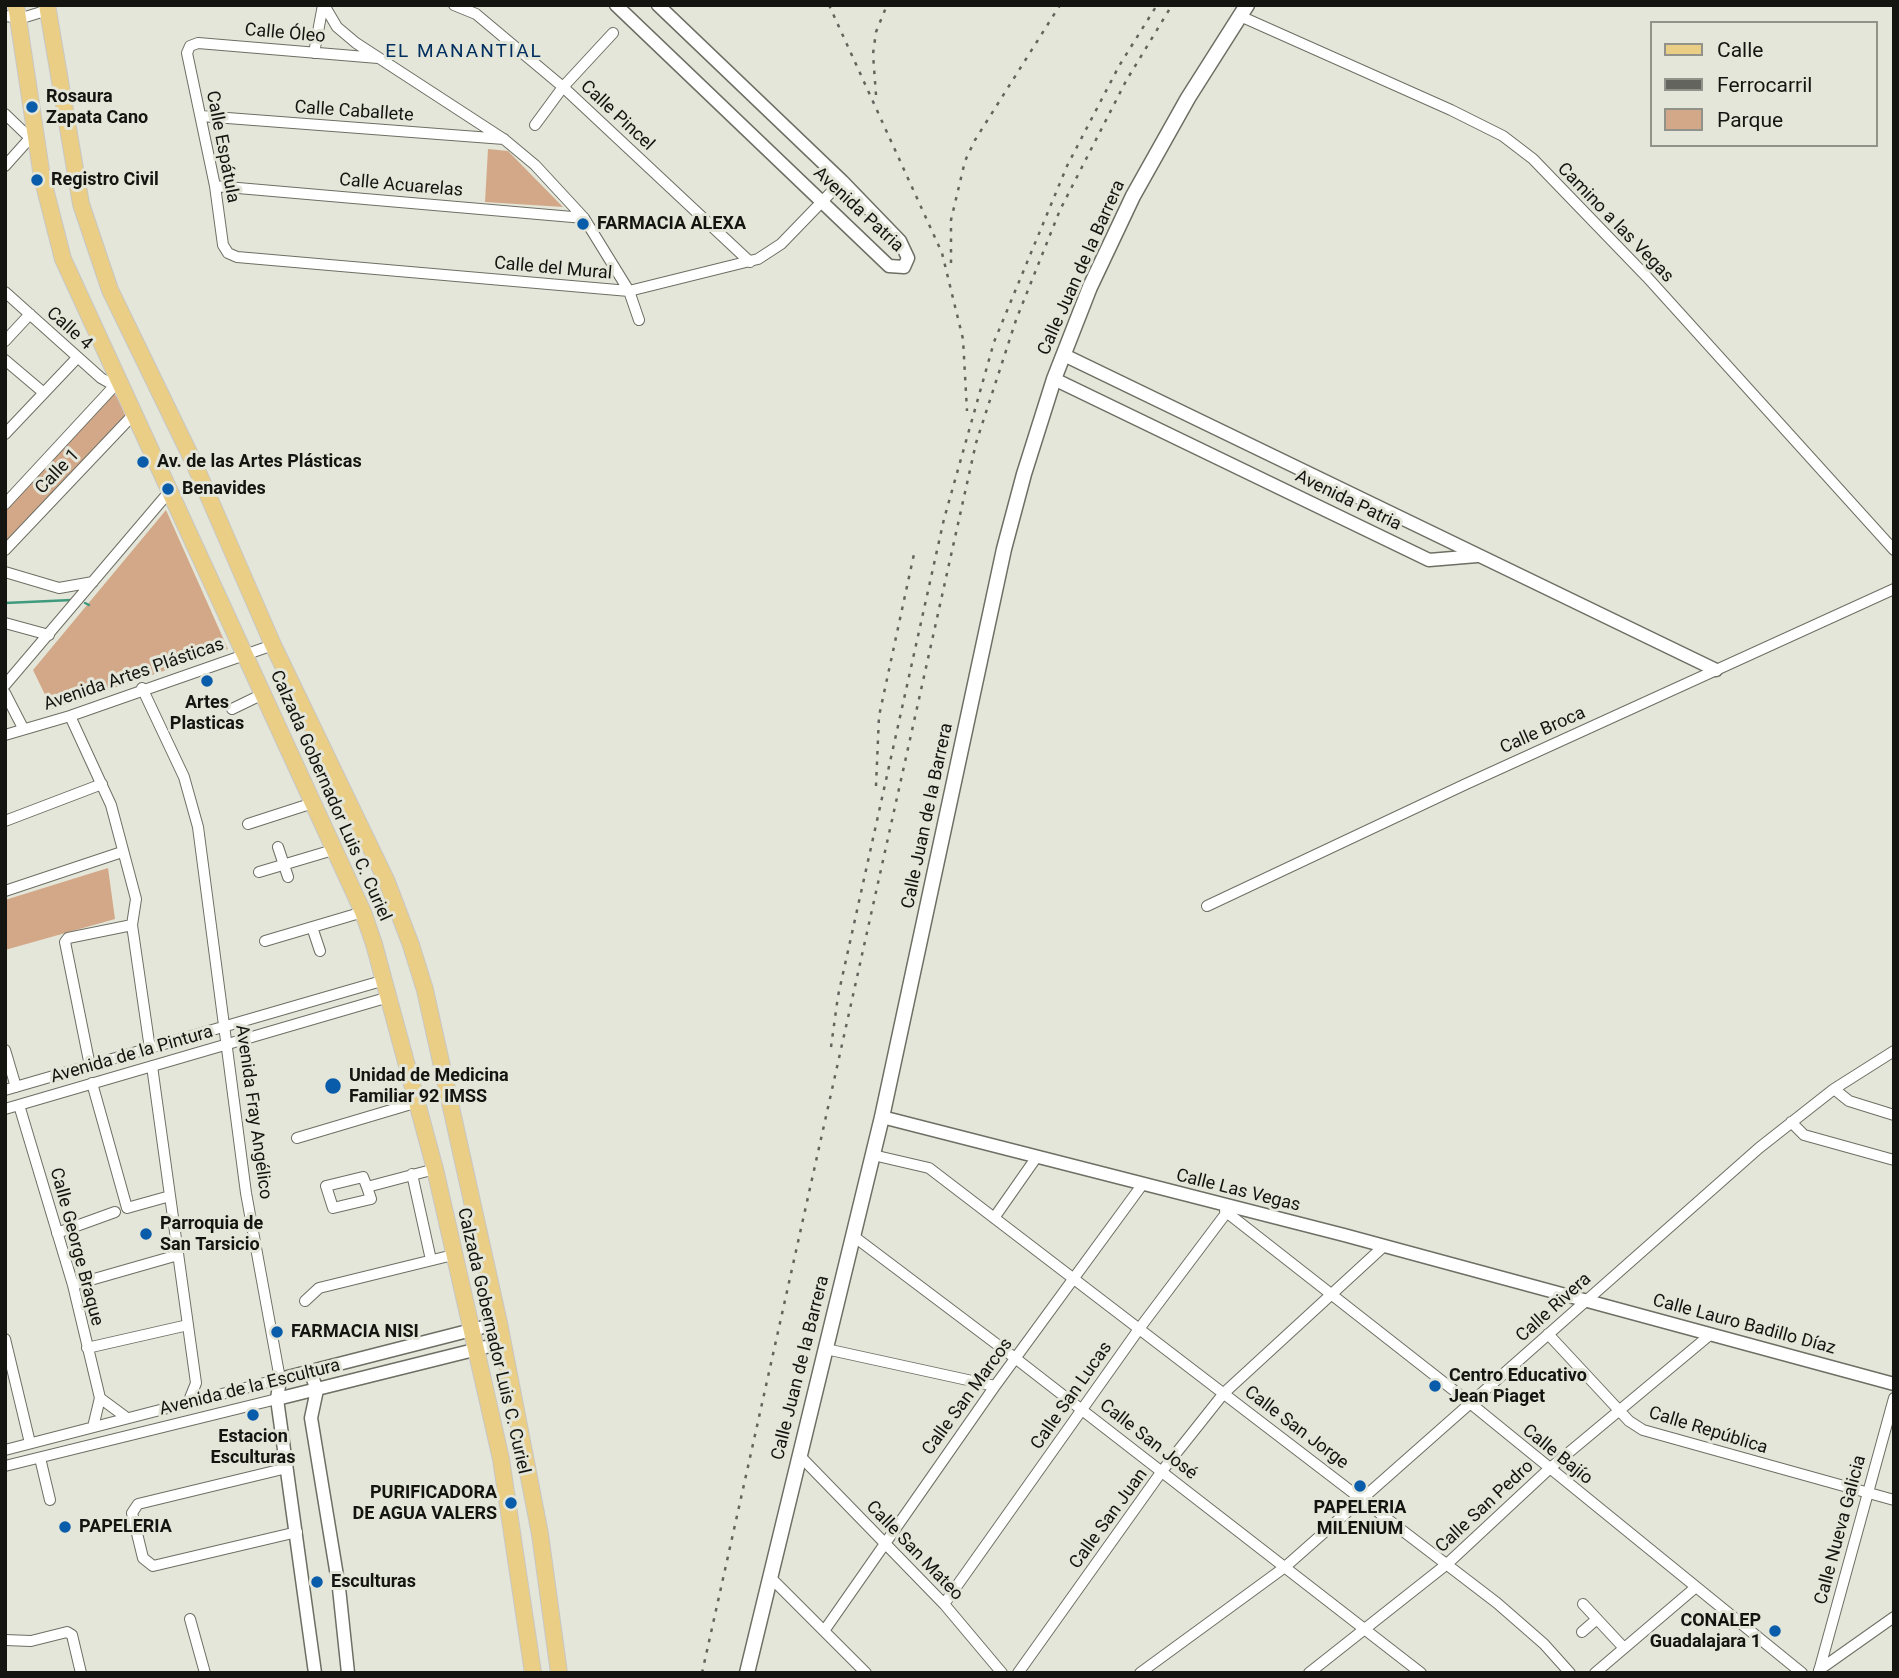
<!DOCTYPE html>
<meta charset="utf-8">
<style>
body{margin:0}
#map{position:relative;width:1899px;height:1678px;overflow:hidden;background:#e4e6d9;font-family:Roboto,sans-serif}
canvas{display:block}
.frame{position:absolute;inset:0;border:7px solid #141410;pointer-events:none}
.legend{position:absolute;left:1650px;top:21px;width:228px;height:126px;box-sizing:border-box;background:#e4e6d9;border:2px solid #919289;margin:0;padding:9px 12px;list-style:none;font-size:21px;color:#141410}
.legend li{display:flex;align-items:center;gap:14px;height:35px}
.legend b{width:35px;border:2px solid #919289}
</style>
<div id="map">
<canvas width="1899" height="1678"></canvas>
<div class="frame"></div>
<ul class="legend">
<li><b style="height:9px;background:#ebce86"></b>Calle</li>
<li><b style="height:9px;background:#63645d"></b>Ferrocarril</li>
<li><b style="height:19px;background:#d2a888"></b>Parque</li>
</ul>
</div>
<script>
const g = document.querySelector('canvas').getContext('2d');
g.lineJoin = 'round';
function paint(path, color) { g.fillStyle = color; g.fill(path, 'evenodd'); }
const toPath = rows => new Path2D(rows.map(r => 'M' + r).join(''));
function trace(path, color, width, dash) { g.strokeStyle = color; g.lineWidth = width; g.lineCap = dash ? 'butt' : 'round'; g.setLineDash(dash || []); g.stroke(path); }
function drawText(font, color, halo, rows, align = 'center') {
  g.font = font + ' Roboto,sans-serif'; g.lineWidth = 6; g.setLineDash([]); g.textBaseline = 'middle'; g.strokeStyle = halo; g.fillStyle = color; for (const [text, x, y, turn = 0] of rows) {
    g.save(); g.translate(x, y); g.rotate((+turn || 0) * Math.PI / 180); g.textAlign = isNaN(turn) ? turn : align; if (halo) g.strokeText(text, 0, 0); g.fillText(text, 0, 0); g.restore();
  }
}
paint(toPath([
 [488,149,508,151,563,207,485,202],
 [112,391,132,415,5,547,5,506],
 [166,510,228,649,52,709,33,670],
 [108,868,115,919,5,950,5,900]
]), '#d2a888');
trace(toPath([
 [5,603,72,600],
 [85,603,89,605]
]), '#409a7e', 2.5);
const minor = toPath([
 [324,5,337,27,356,43,505,140,535,165,584,218,629,291,639,320],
 [454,5,476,14,563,87,750,262],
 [5,16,22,18,48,10],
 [1240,16,1451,110,1503,136,1533,159,1647,277,1894,550],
 [314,53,323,5],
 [378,58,198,43,190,46,187,53,215,186,223,245,228,253,237,257,629,291,758,259,781,244,842,181],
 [5,114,30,138,5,166],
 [201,116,504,139],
 [535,125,563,87,613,33],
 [215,186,584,218],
 [5,292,101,378,115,386],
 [5,341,30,314],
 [5,360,44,393],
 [5,434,77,358],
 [5,504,118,382],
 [5,550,133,415],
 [5,572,59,588,93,582],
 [5,623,49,635],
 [5,685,169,492],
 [5,693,23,728],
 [232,709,263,694],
 [70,716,111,805,136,899,132,925,150,1049],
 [5,735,70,716,273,645],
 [5,821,102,784],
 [248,824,313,803],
 [278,847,288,877],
 [259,872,333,850],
 [5,891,122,852],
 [1207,906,1466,784,1894,589],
 [312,927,320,951],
 [265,941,363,912],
 [5,1050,16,1087],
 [90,1066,65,942,68,938,132,925],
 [152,1066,196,1383,188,1403],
 [92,1083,127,1208,170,1196],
 [1834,1089,1849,1101,1894,1115],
 [5,1090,385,980],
 [19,1105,73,1285,100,1398,127,1418],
 [5,1109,389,997],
 [1791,1122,1804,1135,1894,1160],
 [297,1138,418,1102],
 [873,1155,929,1168,1497,1603,1544,1644,1570,1673],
 [412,1174,431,1260],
 [367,1187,371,1199,333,1208,326,1186,363,1177,367,1187,435,1169],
 [1225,1211,1470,1403,1802,1673],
 [994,1218,1036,1158],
 [57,1233,115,1212],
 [852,1235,1015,1358,1421,1673],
 [73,1285,178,1255],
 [305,1301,319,1288,453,1255],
 [1548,1334,1629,1421,1643,1430,1894,1500],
 [5,1339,30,1443],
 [87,1348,188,1325],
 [826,1349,995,1386],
 [93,1427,100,1398],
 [5,1450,280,1379,246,1193,198,827,184,777,142,688],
 [799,1455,944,1604,1002,1673],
 [40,1458,50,1500],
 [5,1466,277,1399],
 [287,1468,138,1504,132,1513,143,1558,153,1566,297,1532],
 [770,1577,866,1673],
 [944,1604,1139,1329,1230,1208],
 [1583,1604,1624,1648],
 [190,1619,205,1673],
 [824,1631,995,1386,1142,1185],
 [1582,1632,1597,1619],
 [5,1640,31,1641,67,1632,72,1635,81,1673],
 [1819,1670,1894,1617],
 [1819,1671,1894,1398],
 [1018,1673,1162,1471,1224,1393,1384,1246],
 [1140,1673,1285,1567,1759,1148,1834,1089,1894,1051],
 [1309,1673,1447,1564,1549,1469,1711,1334],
 [1595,1673,1696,1587]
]);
const tertiary = toPath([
 [616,5,889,266,904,267,908,258,900,241,842,181,658,5],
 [1064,355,1716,670],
 [1054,379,1429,560,1477,556],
 [882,1117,1344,1235,1894,1384],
 [310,1371,317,1390,311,1418,339,1588,348,1673],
 [277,1399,502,1343],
 [315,1673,277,1399,280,1379,499,1323]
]);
const secondary = toPath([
 [747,1673,882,1117,1004,549,1024,474,1054,379,1090,287,1133,196,1188,98,1247,5]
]);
const primary = toPath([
 [16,5,42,177,63,259,363,912,374,944,435,1169,501,1459,533,1673],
 [47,5,81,204,110,290,194,463,273,645,387,882,411,945,425,990,499,1323,540,1534,559,1673]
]);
trace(minor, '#6d6f64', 12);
trace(tertiary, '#6d6f64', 15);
trace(secondary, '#6d6f64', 17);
trace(primary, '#c7c7c6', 18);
trace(minor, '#fff', 10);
trace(tertiary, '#fff', 12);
trace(secondary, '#fff', 14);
trace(primary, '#ebce86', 16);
trace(toPath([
 [829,5,942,253,963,339,967,411],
 [876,95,873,54,876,32,887,5],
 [951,263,951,220,965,161,975,140,1060,5],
 [876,786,879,716,914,554],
 [831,1047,838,996,944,519,994,342,1067,166,1119,66,1157,5],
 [702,1673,976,443,1016,320,1060,210,1126,81,1172,5]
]), '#63645d', 2.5, [3.5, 7]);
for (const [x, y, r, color] of [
 [32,107,7,"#095caa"],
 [37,180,7,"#095caa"],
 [583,224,7,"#095caa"],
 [143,462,7,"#095caa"],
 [168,489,7,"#095caa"],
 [207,681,7,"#095caa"],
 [333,1086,9,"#095caa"],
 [146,1234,7,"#095caa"],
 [277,1332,7,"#095caa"],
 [1435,1386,7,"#095caa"],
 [253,1415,7,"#095caa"],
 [1360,1486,7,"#095caa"],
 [511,1503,7,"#095caa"],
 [65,1527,7,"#095caa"],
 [317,1582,7,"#095caa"],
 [1775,1631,7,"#095caa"]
]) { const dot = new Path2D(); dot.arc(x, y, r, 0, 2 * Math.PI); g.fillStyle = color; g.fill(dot); trace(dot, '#e4e6d9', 2.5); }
drawText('18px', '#141410', '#e4e6d9', [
 ["Calle Óleo",285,34,5],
 ["Calle Caballete",354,112,4],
 ["Calle Pincel",617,116,43],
 ["Calle Espátula",222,147,79],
 ["Calle Acuarelas",401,186,5],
 ["Avenida Patria",858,210,43],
 ["Camino a las Vegas",1615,223,46],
 ["Calle Juan de la Barrera",1082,268,-66],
 ["Calle del Mural",553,269,5],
 ["Calle 4",69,329,42],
 ["Calle 1",58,472,-46],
 ["Avenida Patria",1348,501,26],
 ["Avenida Artes Plásticas",134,675,-19],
 ["Calle Broca",1543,731,-24],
 ["Calzada Gobernador Luis C. Curiel",330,796,66],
 ["Calle Juan de la Barrera",928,816,-78],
 ["Avenida de la Pintura",132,1055,-16],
 ["Avenida Fray Angélico",253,1112,82],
 ["Calle Las Vegas",1238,1191,14],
 ["Calle George Braque",76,1247,75],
 ["Calle Rivera",1554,1308,-42],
 ["Calle Lauro Badillo Díaz",1744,1325,15],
 ["Calzada Gobernador Luis C. Curiel",493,1341,77],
 ["Calle Juan de la Barrera",801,1368,-76],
 ["Avenida de la Escultura",250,1388,-14],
 ["Calle San Lucas",1072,1396,-55],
 ["Calle San Marcos",968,1397,-54],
 ["Calle San Jorge",1296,1428,37],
 ["Calle República",1708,1431,17],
 ["Calle San José",1148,1440,38],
 ["Calle Bajío",1557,1455,39],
 ["Calle San Pedro",1485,1507,-43],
 ["Calle San Juan",1109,1519,-54],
 ["Calle Nueva Galicia",1841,1530,-75],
 ["Calle San Mateo",914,1551,46]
]);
drawText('bold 18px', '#141410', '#e4e6d9', [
 ["Rosaura",46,97],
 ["Zapata Cano",46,118],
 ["Registro Civil",51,180],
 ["FARMACIA ALEXA",597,224],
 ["Av. de las Artes Plásticas",157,462],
 ["Benavides",182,489],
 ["Artes",207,703,"center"],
 ["Plasticas",207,724,"center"],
 ["Unidad de Medicina",349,1076],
 ["Familiar 92 IMSS",349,1097],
 ["Parroquia de",160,1224],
 ["San Tarsicio",160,1245],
 ["FARMACIA NISI",291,1332],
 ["Centro Educativo",1449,1376],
 ["Jean Piaget",1449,1397],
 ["Estacion",253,1437,"center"],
 ["Esculturas",253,1458,"center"],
 ["PURIFICADORA",497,1493,"right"],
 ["DE AGUA VALERS",497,1514,"right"],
 ["PAPELERIA",1360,1508,"center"],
 ["MILENIUM",1360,1529,"center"],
 ["PAPELERIA",79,1527],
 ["Esculturas",331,1582],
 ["CONALEP",1761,1621,"right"],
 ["Guadalajara 1",1761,1642,"right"]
], 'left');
g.letterSpacing = '2px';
drawText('19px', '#002f60', '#e4e6d9', [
 ["EL MANANTIAL",464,52]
]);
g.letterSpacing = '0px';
</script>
